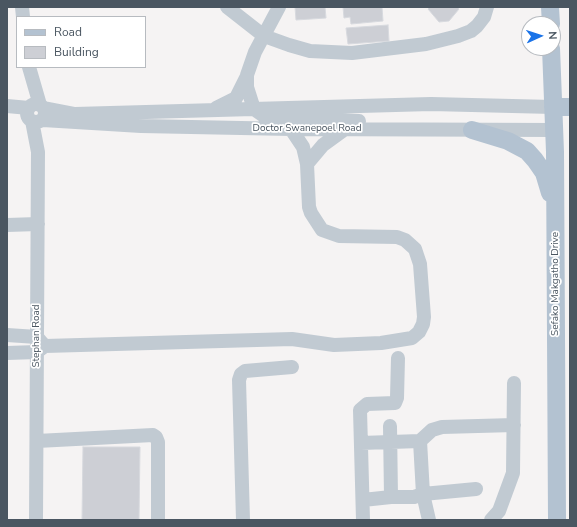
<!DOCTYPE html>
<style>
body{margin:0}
#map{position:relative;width:577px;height:527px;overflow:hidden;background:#f5f3f3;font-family:"Nunito Sans",sans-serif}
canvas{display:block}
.frame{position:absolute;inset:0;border:8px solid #4a5661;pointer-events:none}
.legend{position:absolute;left:16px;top:16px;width:130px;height:52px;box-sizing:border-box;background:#fff;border:1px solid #b7bbc0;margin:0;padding:5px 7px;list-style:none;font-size:12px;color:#4a5661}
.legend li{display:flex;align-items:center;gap:8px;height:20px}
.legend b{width:20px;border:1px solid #b7bbc0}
.north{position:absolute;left:521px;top:16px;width:40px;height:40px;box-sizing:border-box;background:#fff;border:1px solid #b7bbc0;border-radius:50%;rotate:87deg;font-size:11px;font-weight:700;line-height:16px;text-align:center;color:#4a5661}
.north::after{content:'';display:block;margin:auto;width:14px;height:18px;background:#1a73e8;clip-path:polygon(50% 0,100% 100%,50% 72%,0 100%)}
</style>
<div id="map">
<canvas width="577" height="527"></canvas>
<div class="frame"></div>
<ul class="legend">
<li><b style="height:5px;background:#b3c2d1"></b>Road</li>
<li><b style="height:11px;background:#cdcfd5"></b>Building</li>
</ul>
<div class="north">N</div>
</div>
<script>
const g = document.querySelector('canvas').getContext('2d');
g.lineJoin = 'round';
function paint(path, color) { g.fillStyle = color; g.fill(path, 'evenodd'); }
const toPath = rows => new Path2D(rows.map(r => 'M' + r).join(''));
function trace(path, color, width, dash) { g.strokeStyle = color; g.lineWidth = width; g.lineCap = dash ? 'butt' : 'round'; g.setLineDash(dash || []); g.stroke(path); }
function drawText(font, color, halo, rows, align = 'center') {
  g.font = font + ' "Nunito Sans",sans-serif'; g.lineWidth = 3.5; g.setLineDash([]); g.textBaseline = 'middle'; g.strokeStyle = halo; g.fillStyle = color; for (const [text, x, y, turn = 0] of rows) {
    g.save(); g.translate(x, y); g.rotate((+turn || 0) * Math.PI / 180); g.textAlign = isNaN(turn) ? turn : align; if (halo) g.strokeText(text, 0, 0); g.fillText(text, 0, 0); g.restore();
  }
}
const building = toPath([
 [295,7,325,7,326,18,296,20,295,7],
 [343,7,382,7,383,21,351,24,350,17,344,18,343,7],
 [430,7,457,7,459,9,449,21,439,22,428,9,430,7],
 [388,25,389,41,348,44,346,28,388,25],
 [83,447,140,447,139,520,82,520,83,447]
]);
paint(building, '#cdcfd5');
trace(building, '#d7d9de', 1);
trace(toPath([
 [22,7,23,17],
 [227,7,264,36,289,45,310,51,352,53,426,44,458,36,471,31,477,26,484,17,487,7],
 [279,7,255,52,247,75,247,87,254,109,264,116,275,118,359,121],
 [29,67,40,105],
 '27 113a9 9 0 1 1 18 0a9 9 0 1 1-18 0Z',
 [7,106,29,108],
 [44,108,75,114,431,104,553,107],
 [216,108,236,98,246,78],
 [43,120,141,126,291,129,554,130],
 [32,121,38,152,36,520],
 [307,164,323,145,345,129],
 [7,225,38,224],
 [7,335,37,337,43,344],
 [7,353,37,352,45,346,292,339,334,345,381,343,412,338,419,332,423,324,424,317,420,264,415,249,405,240,397,237,339,236,322,230,311,213,309,207,307,164,303,147,291,129],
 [37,441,153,435,156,437,158,442,158,520],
 [361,443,420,441],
 [476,489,423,494,420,441,432,430,442,427,514,425],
 [391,497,414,497,423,494,429,520],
 [363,500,391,497,390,426],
 [243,520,239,380,241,374,245,371,292,367],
 [363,520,360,410,367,404,395,403,397,398,398,358],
 [491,520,499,511,513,473,514,383]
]), '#c1cad2', 14);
trace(toPath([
 [550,7,551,24],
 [551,48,555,152,557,520],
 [553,107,570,107],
 [472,130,508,141,527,151,535,160,544,173,550,193]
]), '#b3c2d1', 18);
drawText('10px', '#4a5661', '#fff', [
 ["Doctor Swanepoel Road",307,129],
 ["Sefako Makgatho Drive",556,284,-90],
 ["Stephan Road",37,336,-90]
]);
</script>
